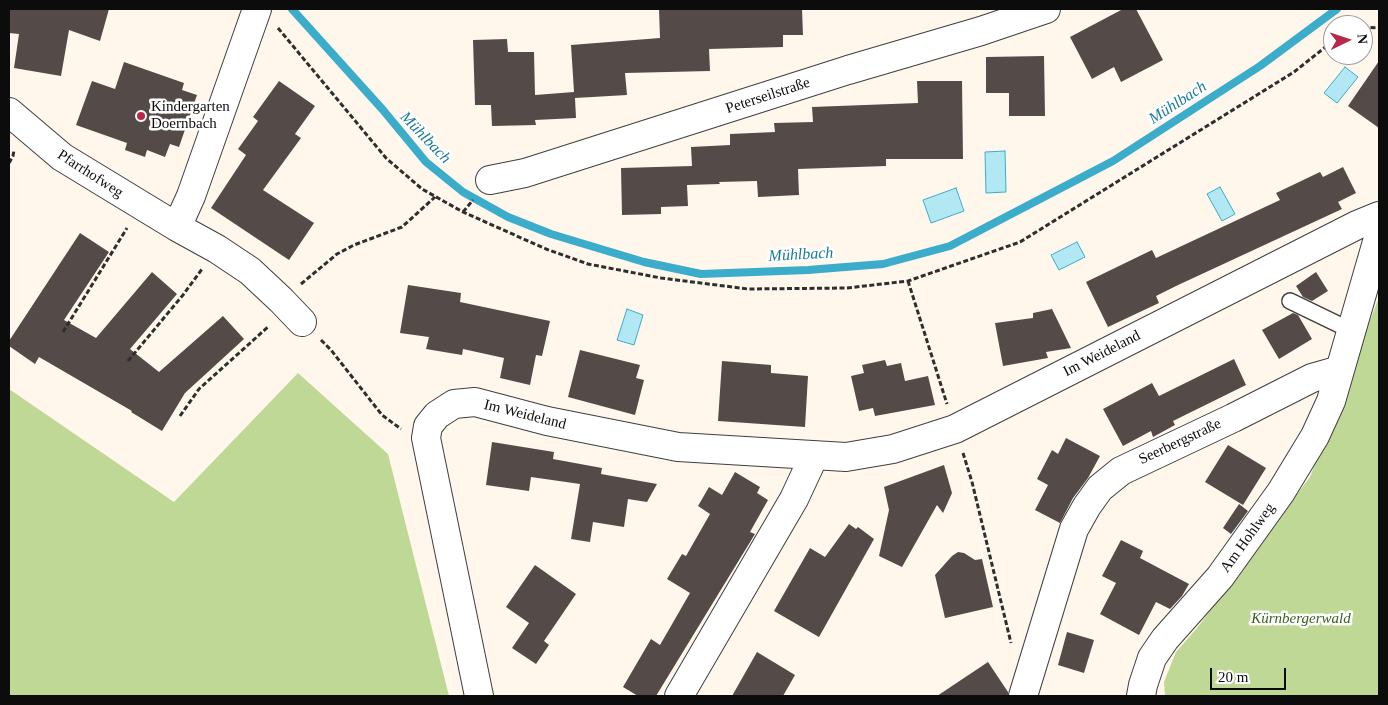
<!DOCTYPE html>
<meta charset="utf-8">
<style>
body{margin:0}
#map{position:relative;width:1388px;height:705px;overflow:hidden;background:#fff7ec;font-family:Georgia,serif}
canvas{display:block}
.frame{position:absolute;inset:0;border:10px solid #0c0c0c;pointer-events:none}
.north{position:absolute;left:1323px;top:15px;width:50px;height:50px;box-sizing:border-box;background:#fff;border:1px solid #9e9e9e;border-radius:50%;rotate:86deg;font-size:14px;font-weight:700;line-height:20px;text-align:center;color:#0c0c0c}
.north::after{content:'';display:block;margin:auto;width:18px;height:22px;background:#b8284a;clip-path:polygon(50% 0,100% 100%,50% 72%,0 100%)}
.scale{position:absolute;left:1210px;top:668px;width:76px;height:22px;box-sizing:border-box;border:2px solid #0c0c0c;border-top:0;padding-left:6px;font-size:15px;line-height:18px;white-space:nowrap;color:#0c0c0c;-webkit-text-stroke:4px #fff;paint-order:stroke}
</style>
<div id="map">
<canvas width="1388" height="705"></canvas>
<div class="frame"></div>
<div class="north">N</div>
<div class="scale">20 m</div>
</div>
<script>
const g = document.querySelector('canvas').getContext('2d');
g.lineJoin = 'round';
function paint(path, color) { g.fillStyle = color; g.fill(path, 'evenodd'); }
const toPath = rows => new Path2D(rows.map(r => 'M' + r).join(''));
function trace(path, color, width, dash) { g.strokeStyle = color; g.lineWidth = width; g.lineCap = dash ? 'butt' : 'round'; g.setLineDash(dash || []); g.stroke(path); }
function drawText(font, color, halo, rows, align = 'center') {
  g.font = font + ' Georgia,serif'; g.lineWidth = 5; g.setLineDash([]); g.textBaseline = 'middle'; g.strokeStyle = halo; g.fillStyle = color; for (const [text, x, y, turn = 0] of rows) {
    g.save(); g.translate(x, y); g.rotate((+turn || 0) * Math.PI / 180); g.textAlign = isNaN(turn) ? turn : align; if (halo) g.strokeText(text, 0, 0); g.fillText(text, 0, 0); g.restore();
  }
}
paint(toPath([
 [1379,297,1379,696,1165,696,1164,682,1176,652,1197,628,1310,477],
 [298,373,388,454,449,696,9,696,9,389,174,502]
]), '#c0d896');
const water = toPath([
 [1345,67,1358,77,1337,103,1324,93,1345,67],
 [1005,151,1006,192,986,193,985,152,1005,151],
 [1220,187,1235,214,1222,221,1207,194,1220,187],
 [956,188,964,211,931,223,923,200,956,188],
 [1077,242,1085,257,1059,270,1051,255,1077,242],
 [627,309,643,315,634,345,617,340,627,309]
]);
paint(water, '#b2e8f4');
trace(water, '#3bacca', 1);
trace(toPath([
 [292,9,383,110,426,162,463,192,508,217,551,234,644,262,701,274,808,270,883,264,950,246,1113,161,1260,66,1337,9]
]), '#3bacca', 8);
paint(toPath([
 [9,9,109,9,100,41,69,30,61,76,14,68,19,34,9,33],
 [659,9,802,9,803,35,783,35,783,47,709,49,710,71,625,73,627,95,575,98,576,118,535,120,536,125,492,126,491,105,475,105,473,40,507,39,508,52,534,52,535,95,574,92,571,45,660,38],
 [1123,9,1136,9,1163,60,1121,82,1114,67,1092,79,1070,37],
 [1044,56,1045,116,1009,116,1009,93,986,93,986,57],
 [1379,61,1379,128,1348,106],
 [124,62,184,83,182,90,197,95,179,147,170,144,165,157,147,150,145,157,125,150,127,143,76,125,92,81,115,89],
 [279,81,315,106,295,134,301,138,263,190,314,223,289,260,211,208,246,155,238,149,258,121,253,117],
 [917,81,962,81,963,159,886,159,886,166,798,169,799,195,758,197,757,181,719,182,720,184,687,185,688,206,661,207,661,214,622,215,621,168,692,166,691,147,730,145,730,134,775,132,774,123,813,122,812,107,918,103],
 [1343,167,1356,193,1338,202,1342,209,1176,286,1156,296,1159,303,1108,327,1086,282,1152,250,1156,258,1280,200,1276,193,1320,172,1323,177],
 [80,233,109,252,64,320,96,338,152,272,177,294,130,349,159,372,223,316,244,339,185,393,162,431,131,412,132,411,39,357,35,364,9,346,9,341],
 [1316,272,1328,291,1312,301,1303,297,1296,286],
 [408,285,461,293,460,302,550,321,542,356,536,355,530,385,500,378,504,358,463,349,462,355,426,349,429,337,400,333],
 [1052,309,1071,348,1046,352,1048,358,1003,366,995,323,1033,318,1033,313],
 [1293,313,1298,315,1312,339,1279,359,1262,330],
 [580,350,640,365,636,378,644,380,635,415,568,397],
 [1234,359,1246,385,1173,421,1175,425,1153,437,1151,431,1123,446,1103,409,1152,383,1159,396],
 [885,360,887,366,901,363,905,381,928,376,935,405,875,416,873,408,859,411,851,376,864,373,862,365],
 [722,361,771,365,771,373,808,376,805,427,718,421],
 [1066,438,1100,456,1088,478,1073,498,1060,523,1035,510,1048,485,1037,479,1052,450,1058,454],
 [492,442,554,452,553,459,602,468,601,474,657,484,647,502,628,499,624,527,593,522,590,542,571,539,580,484,531,477,529,491,486,485],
 [1228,445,1266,468,1243,505,1205,482],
 [944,465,952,493,943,513,937,505,902,567,879,556,889,510,884,487],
 [735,472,760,487,757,493,768,500,750,532,755,534,656,696,638,696,623,687,651,639,660,645,690,593,667,579,682,554,686,556,710,514,698,506,709,487,722,495],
 [1239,504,1248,511,1231,534,1223,528],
 [849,524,856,529,858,527,874,539,819,637,774,611,810,548,825,557],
 [1121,540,1143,551,1140,558,1189,584,1182,596,1170,609,1156,602,1139,635,1100,614,1116,583,1102,576],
 [958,552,964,553,975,560,982,559,993,607,945,618,935,575,952,556],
 [535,565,576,594,544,641,549,645,536,664,512,648,529,623,506,607],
 [1067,632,1094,640,1084,673,1058,665],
 [757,652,795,675,783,696,732,696],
 [988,662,1008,692,1008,696,937,696]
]), '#544b49');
const lane = toPath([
 [1290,301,1352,331]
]);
const street = toPath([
 [9,112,62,157,177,227,217,249,250,271,281,300,302,322],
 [490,180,525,173,848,70,981,31,1046,9],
 [177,227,191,196,257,9],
 [479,696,426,438,428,426,437,415,454,404,475,402,547,421,678,447,846,457,893,449,955,429,1357,225,1379,216],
 [679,696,794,499,814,456],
 [1023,696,1074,529,1087,506,1100,488,1121,471,1233,418,1312,378,1340,370,1379,235],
 [1141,696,1143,685,1152,658,1165,639,1220,577,1281,492,1315,436,1331,401,1340,370]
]);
trace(lane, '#3f3f3f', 18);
trace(street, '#3f3f3f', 30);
trace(toPath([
 [1363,27,1379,28],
 [278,28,386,158,422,189,463,212,546,249,588,264,661,278,748,289,847,288,908,281,1020,242,1294,72,1333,41],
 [9,163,13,156,14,150],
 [463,212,473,200],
 [908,281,947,404],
 [301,284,337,254,354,245,402,227,435,197],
 [63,332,127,228],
 [321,340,331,350,382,415,401,429],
 [128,361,183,295,202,269],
 [180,416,199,389,269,326],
 [963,453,972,482,1011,643]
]), '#2e2e2e', 3, [5, 2.5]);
trace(lane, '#fff', 15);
trace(street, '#fff', 28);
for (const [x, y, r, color] of [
 [141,116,5,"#b8284a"]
]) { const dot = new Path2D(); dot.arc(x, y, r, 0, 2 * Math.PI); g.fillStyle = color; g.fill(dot); trace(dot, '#fff', 2); }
drawText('15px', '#0c0c0c', '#fff', [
 ["Peterseilstraße",768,96,-18],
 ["Pfarrhofweg",90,174,33],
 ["Im Weideland",1102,354,-27],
 ["Im Weideland",525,415,14],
 ["Seerbergstraße",1180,442,-25],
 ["Am Hohlweg",1248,538,-54]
]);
drawText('15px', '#0c0c0c', '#fff', [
 ["Kindergarten",151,107],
 ["Doernbach",151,124]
], 'left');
drawText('italic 15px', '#39621e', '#fff', [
 ["Kürnbergerwald",1301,619]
]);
drawText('italic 16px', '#197b9a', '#fff', [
 ["Mühlbach",1178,103,-33],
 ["Mühlbach",425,138,46],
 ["Mühlbach",801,255,-3]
]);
</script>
